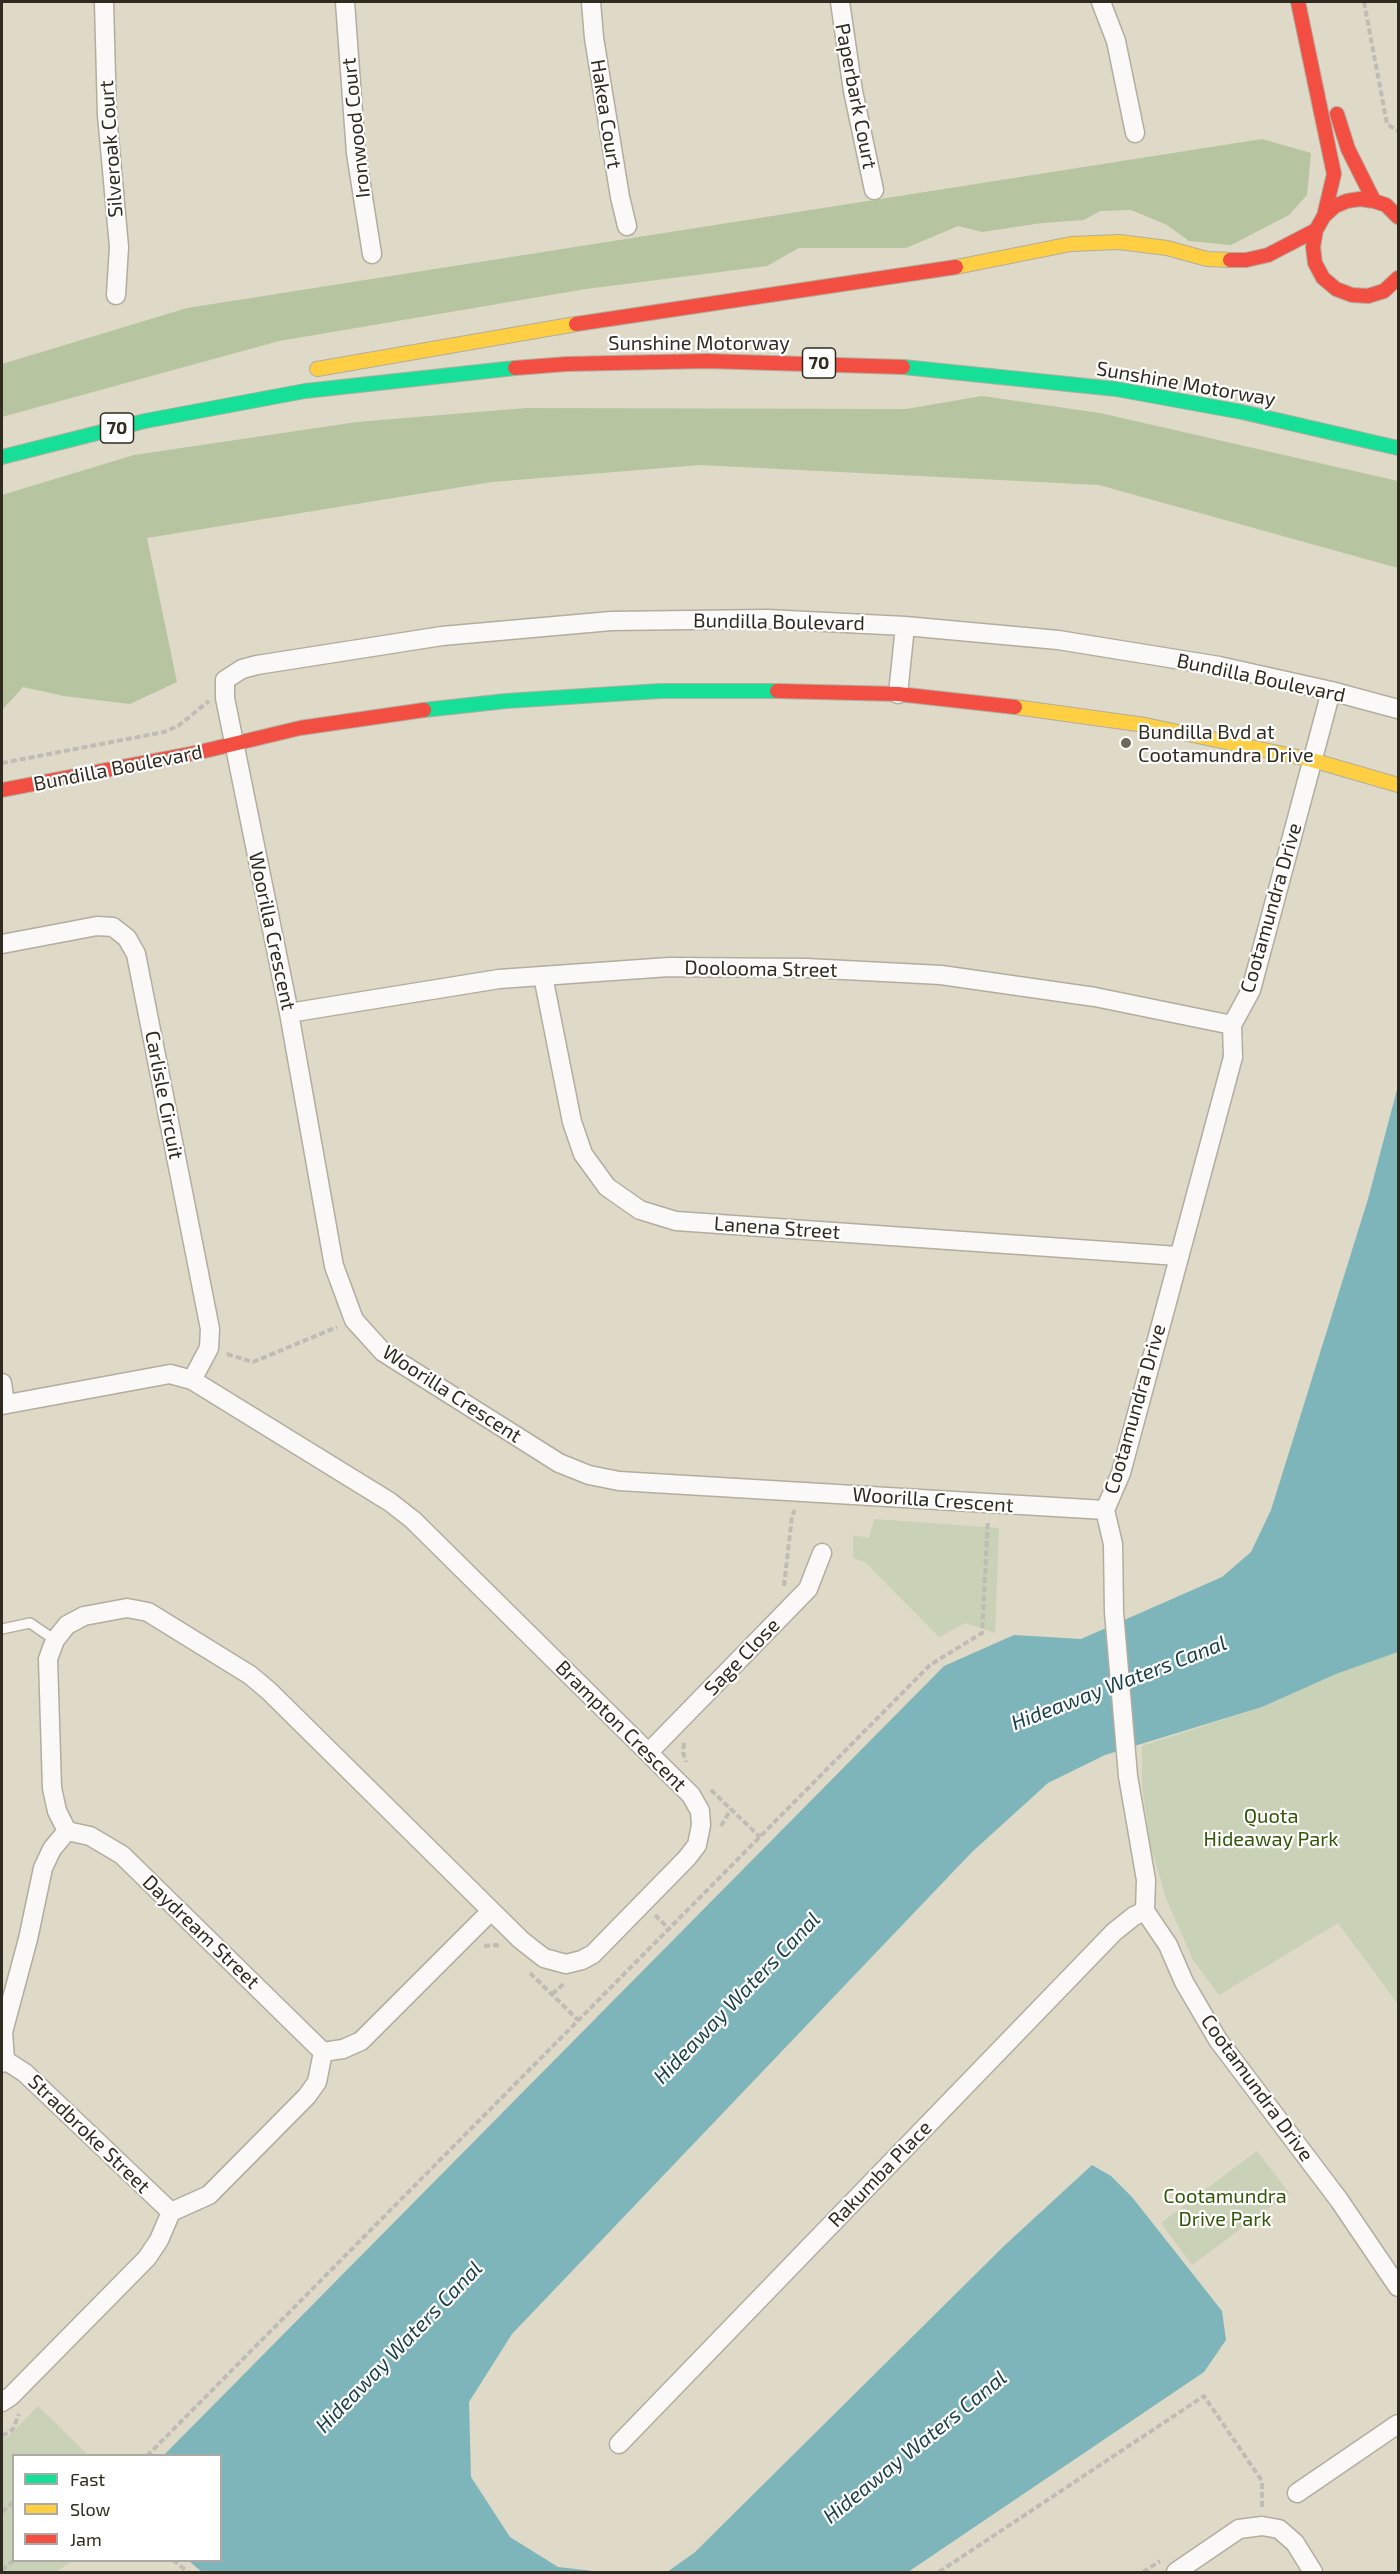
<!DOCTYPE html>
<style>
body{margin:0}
#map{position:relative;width:1400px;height:2574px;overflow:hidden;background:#dfd9c7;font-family:"Exo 2",sans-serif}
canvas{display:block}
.frame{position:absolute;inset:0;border:3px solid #2f2b1e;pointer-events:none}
.legend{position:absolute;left:12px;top:2454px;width:210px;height:108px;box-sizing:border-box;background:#fff;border:2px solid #acaaa5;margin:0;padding:8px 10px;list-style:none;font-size:18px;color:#2f2b1e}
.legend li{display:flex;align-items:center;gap:12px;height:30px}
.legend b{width:30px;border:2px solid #acaaa5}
</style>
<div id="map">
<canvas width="1400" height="2574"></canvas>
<div class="frame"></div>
<ul class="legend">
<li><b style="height:8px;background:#16e098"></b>Fast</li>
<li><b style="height:8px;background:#ffcf43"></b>Slow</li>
<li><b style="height:8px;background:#f24e42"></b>Jam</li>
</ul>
</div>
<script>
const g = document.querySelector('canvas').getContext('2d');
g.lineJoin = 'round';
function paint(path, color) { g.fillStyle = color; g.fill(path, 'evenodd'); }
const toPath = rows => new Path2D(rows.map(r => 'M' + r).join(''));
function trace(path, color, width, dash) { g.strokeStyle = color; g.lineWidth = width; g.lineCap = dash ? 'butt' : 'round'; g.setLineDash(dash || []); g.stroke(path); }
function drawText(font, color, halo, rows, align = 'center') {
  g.font = font + ' "Exo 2",sans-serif'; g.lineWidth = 4.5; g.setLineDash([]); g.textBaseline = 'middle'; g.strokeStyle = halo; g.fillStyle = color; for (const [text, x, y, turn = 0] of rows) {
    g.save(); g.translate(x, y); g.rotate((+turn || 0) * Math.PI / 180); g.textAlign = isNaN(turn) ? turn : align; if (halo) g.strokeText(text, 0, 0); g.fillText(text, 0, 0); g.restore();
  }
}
paint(toPath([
 [874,1519,999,1528,995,1633,965,1623,939,1637,865,1562,853,1558,853,1535,869,1538],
 [1398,1652,1398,2004,1338,1923,1219,1995,1193,1960,1166,1898,1150,1844,1142,1784,1142,1746,1262,1707,1336,1674],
 [1257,2151,1289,2193,1192,2265,1161,2223],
 [38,2406,88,2455,14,2456,14,2560,73,2561,55,2572,2,2572,2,2437,8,2437]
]), '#c9d1b6');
paint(toPath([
 [1262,139,1311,153,1307,195,1289,215,1231,245,1189,241,1167,225,1131,210,1100,211,1084,220,1042,223,982,232,958,226,906,248,799,248,767,266,586,289,279,341,2,417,2,364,187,308],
 [982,396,1100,413,1398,481,1398,568,1099,485,700,465,492,482,147,538,177,682,130,704,64,696,23,687,2,710,2,495,134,455,357,422,526,408,906,409]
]), '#b6c59f');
paint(toPath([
 [1398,1086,1398,1652,1336,1674,1262,1707,1105,1755,1048,1783,972,1852,512,2334,469,2402,471,2477,510,2537,558,2567,602,2572,202,2572,189,2561,220,2560,220,2456,163,2456,944,1666,1014,1635,1081,1639,1222,1577,1251,1552,1271,1510,1368,1199],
 [1092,2165,1111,2176,1132,2197,1222,2311,1226,2340,1204,2372,908,2572,667,2572,694,2553,1005,2245]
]), '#7eb5bb');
const lane = toPath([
 [2,1629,30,1623,55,1640]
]);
const street = toPath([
 [104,2,107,115,119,247,116,295],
 [345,2,356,153,372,254],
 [591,2,594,38,620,197,627,226],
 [840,2,853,91,874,190],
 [1101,2,1116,41,1135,133],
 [1331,691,1251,990,1232,1025,1233,1057,1121,1473,1105,1510,1113,1544,1114,1612,1128,1776,1146,1880,1145,1911,1168,1945,1184,1982,1218,2040,1339,2200,1398,2287],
 [898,694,905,626],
 [2,944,97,926,113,927,127,938,136,954,210,1329,209,1348,192,1380],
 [543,976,572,1122,583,1154,607,1187,640,1210,676,1221,1178,1256],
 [289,1013,499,979,669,967,806,968,941,975,1095,997,1232,1025],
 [2,1383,5,1404],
 [2,1405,170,1374,192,1380,390,1502,413,1520,691,1795,700,1811,701,1825,697,1845,687,1858,593,1954,582,1960,566,1964,544,1958,521,1940,269,1691,250,1675,148,1612,127,1608,84,1616,67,1625,55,1640,48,1659,52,1788,57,1811,67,1831],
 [1105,1510,619,1481,589,1475,559,1463,383,1352,354,1320,334,1266,289,1013,225,698,225,680,242,669,257,665,442,636,611,621,767,619,905,626,1058,640,1219,666,1331,691,1398,709],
 [649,1752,808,1589,822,1553],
 [67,1831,90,1836,122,1855,323,2052],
 [5,2060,25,2073,171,2212],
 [2,2063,5,2060,3,2032,28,1939,43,1868,52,1849,67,1831],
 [2,2402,11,2396,147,2258,159,2240,171,2212,209,2195,307,2096,317,2082,323,2052,343,2049,361,2041,491,1911],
 [619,2444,1114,1932,1134,1916,1145,1911],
 [1297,2493,1398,2424],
 [1176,2572,1239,2529,1262,2526,1279,2529,1295,2543,1313,2572]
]);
const fast = toPath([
 [903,367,1116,389,1242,412,1398,448],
 [2,457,145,421,305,391,515,368],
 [424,710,506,701,660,691,777,691]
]);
const slow = toPath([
 [956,267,1071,244,1119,242,1167,248,1207,259,1230,260],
 [317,369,576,324],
 [1015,707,1145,725,1312,760,1398,785]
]);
const jam = toPath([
 [1298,2,1334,174,1324,216],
 [1337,114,1348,149,1374,201],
 [1398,217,1386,205,1374,201,1360,199,1347,201,1335,206,1324,216,1316,230,1313,247,1315,263,1323,278,1336,289,1352,295,1368,296,1384,291,1398,278],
 [1230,260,1246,260,1268,255,1316,230],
 [576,324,956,267],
 [515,368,567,364,707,361,903,367],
 [777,691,898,694,1015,707],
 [2,790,200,752,300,728,424,710]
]);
trace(lane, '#b2ad9f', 12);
trace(street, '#b2ad9f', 21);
trace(fast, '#b2ad9f', 16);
trace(slow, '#b2ad9f', 16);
trace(jam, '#b2ad9f', 16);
trace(toPath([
 [1364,2,1387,124,1398,131],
 [2,763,164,732,178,726,209,701],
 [227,1354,253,1362,337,1327],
 [784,1586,792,1516,795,1510],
 [684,1743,683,1752,686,1762],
 [711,1790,760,1837],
 [721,1826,731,1809],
 [655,1915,669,1929],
 [484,1946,496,1945,500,1946],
 [530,1973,578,2020],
 [552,1994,565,1983],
 [2,2435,9,2433,13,2429,19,2414],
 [147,2456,930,1665,982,1633,988,1520],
 [2,2512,14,2501],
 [173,2560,188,2572],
 [2,2570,14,2560],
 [939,2572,1204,2396,1262,2481,1262,2508],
 [1143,2572,1160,2561]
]), '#bebcb5', 4, [6, 3]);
trace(lane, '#faf9f7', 9);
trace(street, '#faf9f7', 18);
trace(fast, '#16e098', 14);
trace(slow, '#ffcf43', 14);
trace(jam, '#f24e42', 14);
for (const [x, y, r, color] of [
 [1126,743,6,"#6d6859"]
]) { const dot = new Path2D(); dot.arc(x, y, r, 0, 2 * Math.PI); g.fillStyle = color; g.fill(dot); trace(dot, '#fff', 2); }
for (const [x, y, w] of [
 [819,363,33],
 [117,428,33]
]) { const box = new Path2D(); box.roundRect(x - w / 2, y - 15, w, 30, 4.5); g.fillStyle = '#fff'; g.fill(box); trace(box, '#2f2b1e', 1.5); }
drawText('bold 18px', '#2f2b1e', null, [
 ["70",819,363],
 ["70",117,428]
]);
drawText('20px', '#2f2b1e', '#fff', [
 ["Paperbark Court",856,96,79],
 ["Hakea Court",606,114,81],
 ["Ironwood Court",356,128,-96],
 ["Silveroak Court",111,149,-94],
 ["Sunshine Motorway",699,343],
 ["Sunshine Motorway",1186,384,10],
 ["Bundilla Boulevard",779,622,1],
 ["Bundilla Boulevard",1261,678,12],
 ["Bundilla Boulevard",118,768,-11],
 ["Cootamundra Drive",1271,908,-74],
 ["Woorilla Crescent",272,931,78],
 ["Doolooma Street",761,969,1],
 ["Carlisle Circuit",164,1095,79],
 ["Lanena Street",777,1228,4],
 ["Woorilla Crescent",452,1394,33],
 ["Cootamundra Drive",1135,1409,-74],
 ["Woorilla Crescent",933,1500,4],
 ["Sage Close",742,1657,-46],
 ["Brampton Crescent",621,1726,45],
 ["Daydream Street",201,1932,44],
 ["Cootamundra Drive",1257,2088,54],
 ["Stradbroke Street",89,2134,44],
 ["Rakumba Place",880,2174,-46]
]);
drawText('20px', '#2f2b1e', '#fff', [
 ["Bundilla Bvd at",1138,732],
 ["Cootamundra Drive",1138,755]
], 'left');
drawText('20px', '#315706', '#fff', [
 ["Quota",1271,1816],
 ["Hideaway Park",1271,1839],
 ["Cootamundra",1225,2196],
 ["Drive Park",1225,2219]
]);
drawText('italic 21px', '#193f47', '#fff', [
 ["Hideaway Waters Canal",1119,1683,-21],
 ["Hideaway Waters Canal",737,1998,-46],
 ["Hideaway Waters Canal",399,2347,-46],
 ["Hideaway Waters Canal",915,2447,-39]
]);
</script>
